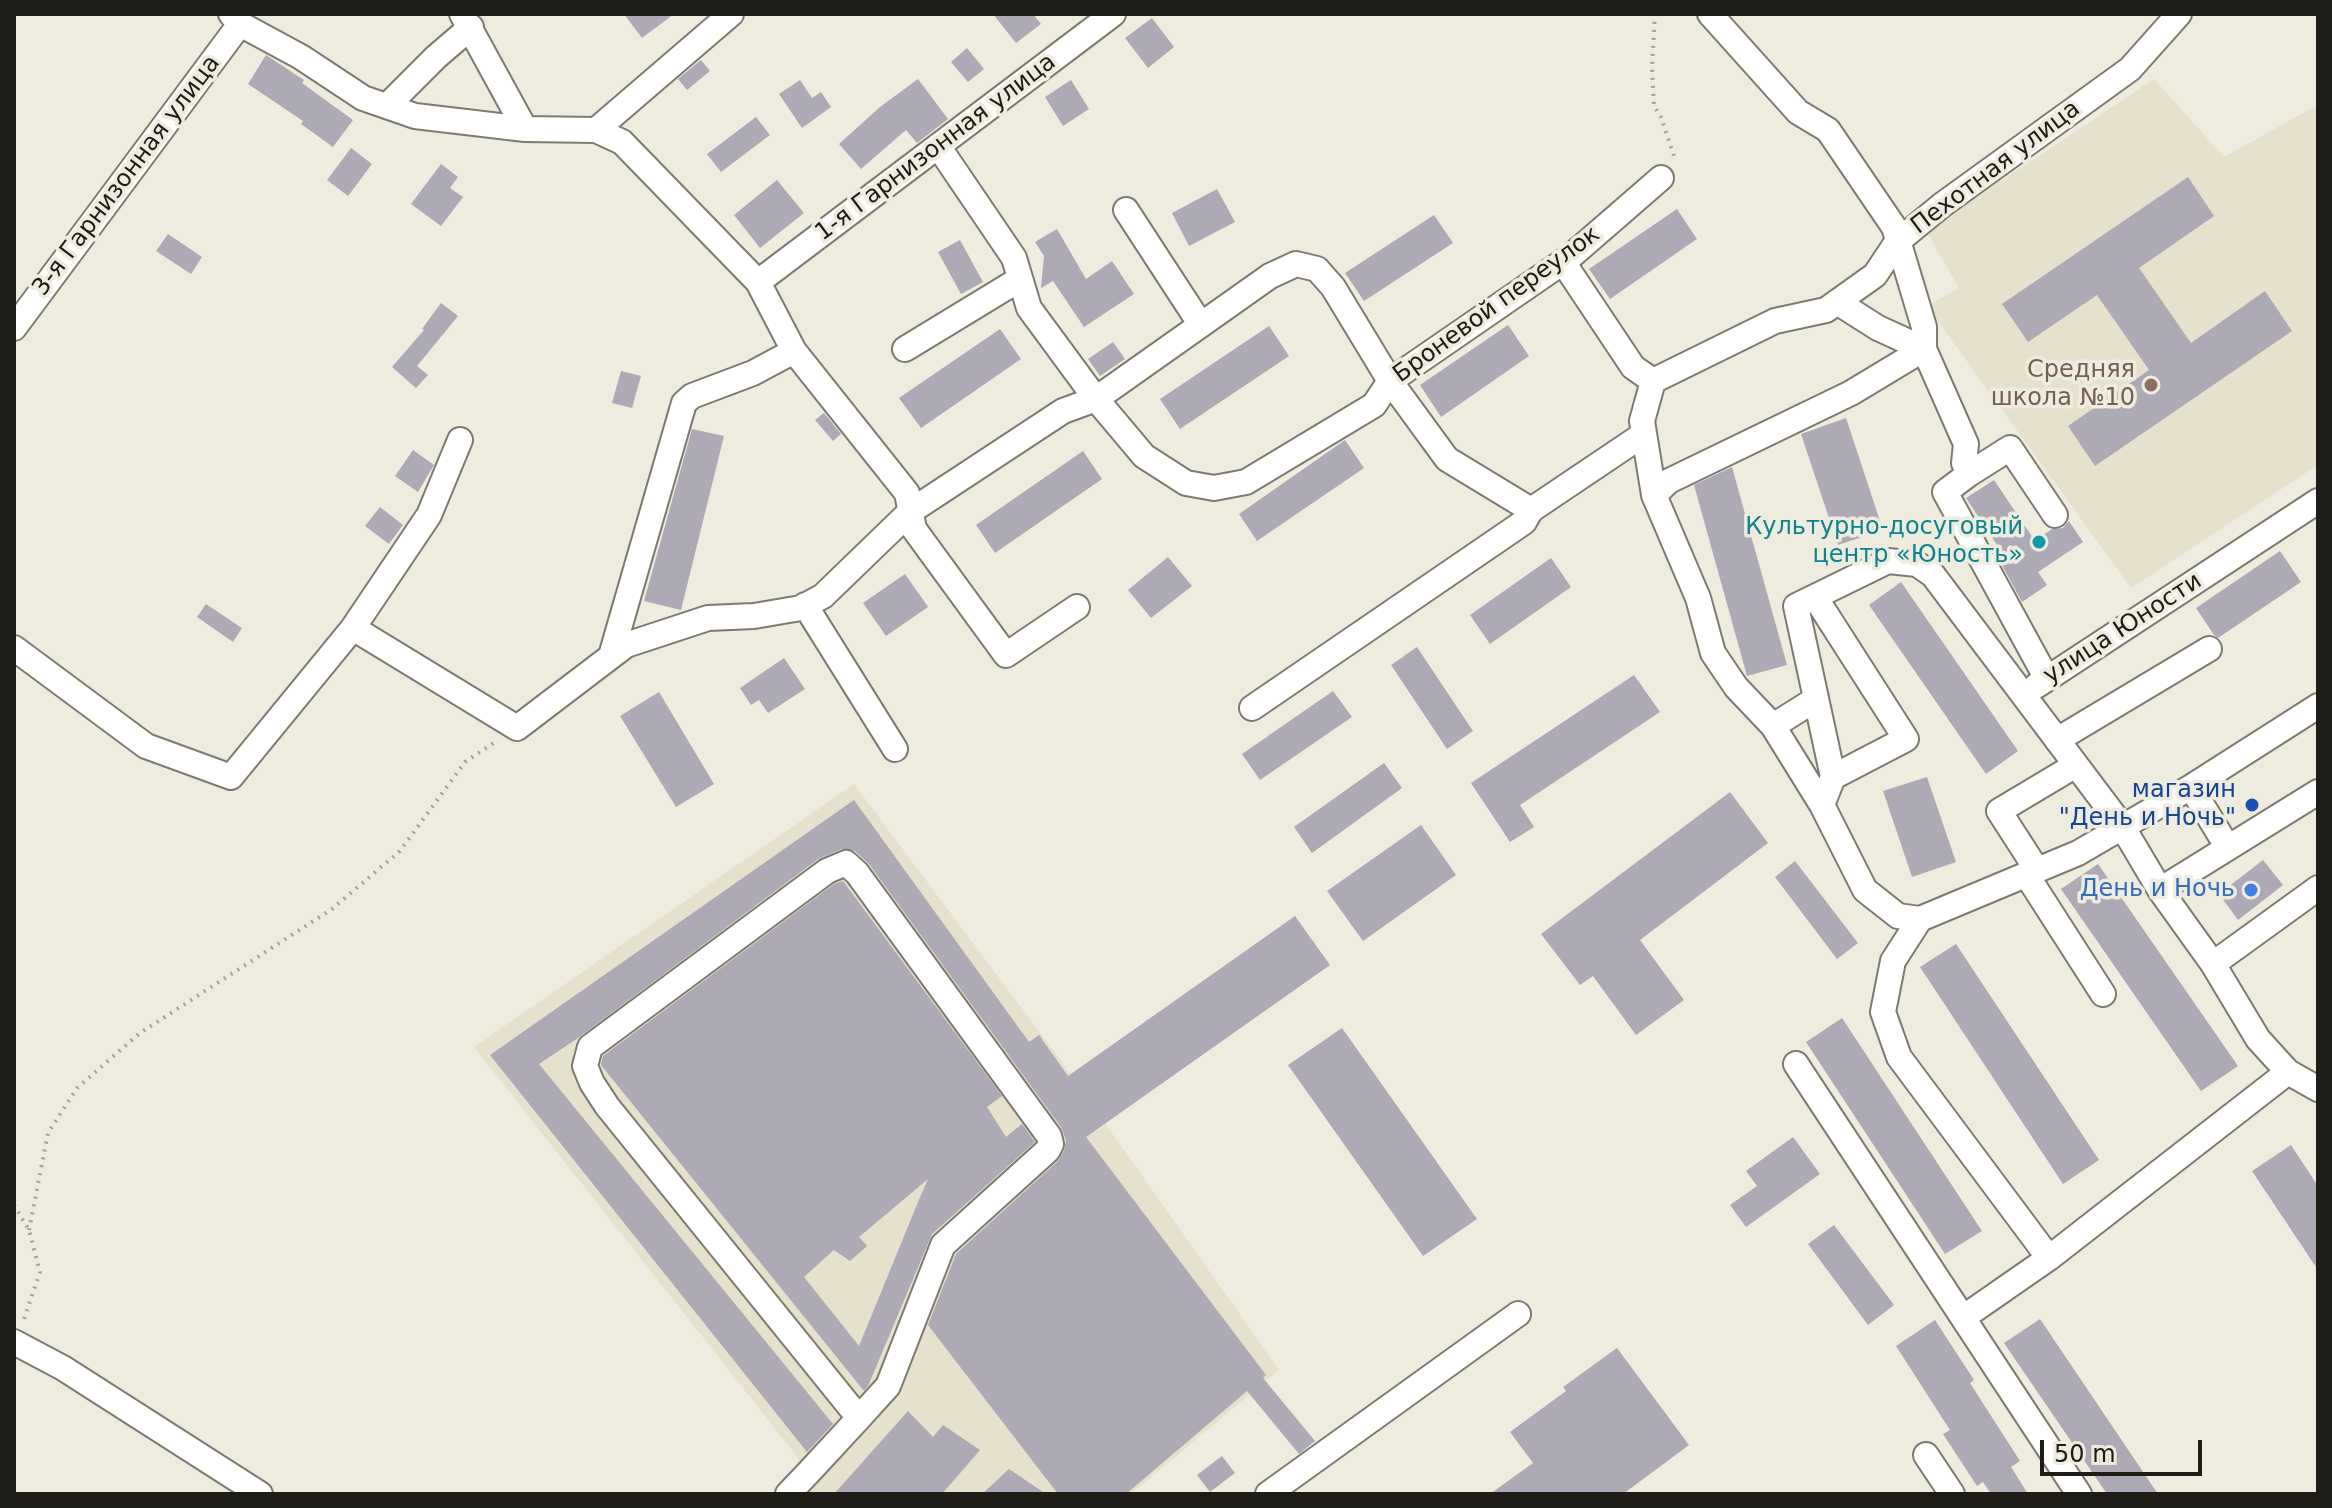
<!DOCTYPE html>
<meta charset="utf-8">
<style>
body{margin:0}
#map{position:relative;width:2332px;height:1508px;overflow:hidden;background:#eeecde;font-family:"DejaVu Sans",sans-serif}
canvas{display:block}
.frame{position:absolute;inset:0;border:16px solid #1d1c17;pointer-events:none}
.scale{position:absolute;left:2040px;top:1440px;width:162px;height:36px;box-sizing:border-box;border:4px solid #1d1c17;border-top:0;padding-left:10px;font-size:24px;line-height:28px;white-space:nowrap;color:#1d1c17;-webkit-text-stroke:6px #eeecde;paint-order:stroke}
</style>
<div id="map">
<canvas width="2332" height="1508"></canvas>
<div class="frame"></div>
<div class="scale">50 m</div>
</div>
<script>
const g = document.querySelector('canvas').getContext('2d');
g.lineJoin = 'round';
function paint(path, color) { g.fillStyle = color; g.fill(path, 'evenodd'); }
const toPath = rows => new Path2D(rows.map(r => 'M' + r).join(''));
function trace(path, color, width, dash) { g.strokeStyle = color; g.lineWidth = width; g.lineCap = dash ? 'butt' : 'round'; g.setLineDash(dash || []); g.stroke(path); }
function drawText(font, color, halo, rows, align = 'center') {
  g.font = font + ' "DejaVu Sans",sans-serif'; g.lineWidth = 7; g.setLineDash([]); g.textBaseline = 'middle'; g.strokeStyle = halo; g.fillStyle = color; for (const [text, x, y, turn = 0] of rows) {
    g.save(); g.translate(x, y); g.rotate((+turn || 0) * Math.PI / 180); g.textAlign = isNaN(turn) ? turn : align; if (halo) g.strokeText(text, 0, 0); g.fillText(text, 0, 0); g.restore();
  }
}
paint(toPath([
 [2154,79,2224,157,2318,105,2318,465,2131,588,1927,306,1959,288,1926,231],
 [854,784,1062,1062,1279,1370,1131,1494,809,1494,818,1483,474,1047]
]), '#e5e1cc');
paint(toPath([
 [624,14,674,14,642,38],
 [993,14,1033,14,1041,24,1016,43],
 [1152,18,1174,47,1148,68,1125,38],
 [967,48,984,69,968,82,951,62],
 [266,55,304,80,302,83,353,120,333,147,301,124,303,121,248,84],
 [701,60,710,71,687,90,678,79],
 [918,79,948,119,917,143,906,130,861,169,839,144,880,107],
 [800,80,812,98,821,92,831,107,802,128,779,94],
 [1071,80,1089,109,1063,126,1045,97],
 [756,117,770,135,721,172,707,154],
 [351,148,372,164,348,196,327,180],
 [441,164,458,177,450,188,463,197,441,226,411,204],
 [2188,177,2214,216,2139,268,2191,343,2265,291,2292,331,2095,466,2068,426,2149,370,2097,295,2028,342,2002,304],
 [777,180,804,213,760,248,734,215],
 [1217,189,1235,222,1189,246,1172,213],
 [1677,209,1697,239,1610,299,1589,269],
 [1434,215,1453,243,1364,301,1345,273],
 [1057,229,1086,279,1112,261,1134,294,1084,327,1053,281,1041,288,1044,256,1035,242],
 [168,234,202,257,191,274,156,251],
 [960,240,983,282,961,294,938,252],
 [441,303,458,316,417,366,428,375,416,388,392,367,424,330,422,329],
 [1508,325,1529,356,1441,417,1420,385],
 [1269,326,1289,356,1180,429,1160,399],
 [1000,329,1021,359,921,428,899,398],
 [1113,342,1125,359,1100,376,1088,359],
 [621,371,641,376,632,408,612,403],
 [824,413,841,434,833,441,815,420],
 [1846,418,1883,530,1838,545,1801,434],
 [692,429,724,436,681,610,644,601],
 [1345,440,1364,468,1257,541,1239,514],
 [413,450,434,465,418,492,395,476],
 [1083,451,1102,479,995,553,976,525],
 [1732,467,1787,665,1747,676,1694,485],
 [1994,480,2035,541,2052,529,2063,528,2069,521,2083,542,2038,572,2047,585,2022,602,1996,554,2001,551,1966,498],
 [380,507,403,525,389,544,365,526],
 [2280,551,2301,582,2218,638,2214,635,2196,608],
 [1168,557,1192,586,1151,618,1128,590],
 [1551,558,1571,587,1490,644,1470,615],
 [905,574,928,607,886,636,863,603],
 [1901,582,2018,751,1986,774,1869,605],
 [206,604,242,628,233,642,197,617],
 [1417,647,1473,731,1447,749,1391,665],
 [784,658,805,689,768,713,759,700,751,705,740,688],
 [1634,675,1660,712,1520,805,1534,827,1510,842,1471,783],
 [1333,691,1352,717,1260,780,1242,754],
 [659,692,714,784,676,807,620,716],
 [1384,763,1402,788,1312,853,1294,827],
 [1927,777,1956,862,1912,877,1883,791],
 [1730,792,1768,843,1640,940,1684,1000,1636,1035,1593,976,1580,985,1541,934],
 [854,800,1029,1042,1039,1035,1068,1076,1295,916,1330,965,1086,1137,1266,1375,1263,1378,1315,1441,1299,1454,1247,1391,1126,1494,1058,1494,928,1325,956,1254,1058,1161,1064,1151,1066,1140,1061,1127,869,864,855,851,841,849,818,859,578,1038,539,1064,833,1424,807,1452,490,1055],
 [1421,825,1456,875,1363,941,1327,891],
 [2263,860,2283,885,2238,920,2219,894],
 [1795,861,1858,943,1837,959,1775,877],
 [2098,864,2238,1066,2201,1091,2061,889],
 [843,881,1002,1096,987,1107,1006,1137,1022,1124,1035,1142,932,1234,868,1386,864,1391,601,1065,603,1056,834,884],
 [928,1179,918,1202,859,1346,804,1277,834,1250,850,1261,867,1246,859,1237],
 [1956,944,2099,1160,2063,1184,1920,967],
 [1842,1018,1982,1231,1945,1254,1806,1042],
 [1342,1028,1477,1219,1423,1256,1288,1065],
 [1793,1137,1820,1174,1746,1227,1730,1205,1757,1186,1746,1171],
 [2291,1145,2318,1186,2318,1270,2252,1171],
 [1834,1225,1894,1305,1868,1325,1808,1244],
 [2040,1319,2158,1494,2107,1494,2004,1343],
 [1935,1320,1974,1380,1970,1383,2020,1461,2011,1467,2028,1494,1991,1494,1983,1482,1977,1486,1943,1434,1950,1430,1896,1346],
 [1617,1348,1689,1445,1623,1494,1490,1494,1533,1463,1510,1432,1566,1391,1563,1387],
 [908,1411,933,1437,943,1425,980,1450,942,1494,834,1494],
 [1222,1456,1235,1473,1210,1492,1197,1475],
 [1009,1469,1046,1494,982,1494]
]), '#ada9b5');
const minor = toPath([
 [231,14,240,24,301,57,363,98,415,116,525,129,596,130,622,142,758,282,794,351,753,373,692,396,684,403,611,656],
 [462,14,525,129],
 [1710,14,1798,112,1828,130,1894,227,1924,327,1924,349,1966,444,1964,463,1969,474,1945,492,2047,679],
 [387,106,436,57,471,27],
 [596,130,731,14],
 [938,146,1014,258,1029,308,1096,399,1144,456,1186,483,1214,488,1246,482,1374,405,1390,381,1570,257,1661,178],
 [1126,210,1201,325],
 [1563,262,1633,367,1653,381],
 [758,282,1113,14],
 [1837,302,1878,328,1924,349],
 [14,328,240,24],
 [905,349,1020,279],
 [794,351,907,493,914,529,1006,655,1077,607],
 [1969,474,2010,448,2055,515],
 [1654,495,1669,481,1851,393,1924,349],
 [1815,597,1906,739,1833,777],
 [805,605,895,749],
 [353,628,517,728,626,645,708,618,754,616,801,608,823,596,911,511,1063,411,1096,399,1270,276,1296,264,1317,269,1333,287,1390,381,1447,459,1531,510],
 [14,648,146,746,231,777,353,628,429,515,460,440],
 [2036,686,2318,501],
 [1252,708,1524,522,1531,510,1644,434],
 [1773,726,1816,699],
 [2057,740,2209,649],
 [2191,787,2228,848],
 [1822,805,1833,777,1796,606,1888,561,1917,564,1933,575,2122,826,2160,890,2213,964,2258,1039,2288,1072,2318,1089],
 [2037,870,1999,811,2076,765],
 [2026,874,2103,994],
 [2160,890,2318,792],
 [1920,919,1898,916,1865,890,1822,805,1773,726,1736,687,1713,653,1698,598,1654,495,1642,421,1653,381,1775,321,1826,310,1875,275,1897,242,1942,205,2130,69,2179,14],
 [2213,964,2318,888],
 [1796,1064,2079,1494],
 [2049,1258,1899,1057,1883,1012,1893,961,1920,919,2078,853,2191,787,2318,706],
 [1964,1317,2049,1258,2288,1072],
 [14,1342,63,1368,260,1494],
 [1926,1455,1952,1494],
 [788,1494,809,1472,859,1418,888,1386,943,1245,1048,1150,1051,1144,1049,1136,857,873,846,863,827,871,590,1047,585,1066,592,1083,607,1106,859,1418],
 [1268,1494,1518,1314]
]);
trace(minor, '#7d7b6f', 28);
trace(toPath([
 [1655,14,1652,67,1654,106,1661,117,1674,156,1673,159],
 [14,1205,29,1230,40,1272,23,1322],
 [29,1230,48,1133,77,1088,140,1033,332,909,400,851,465,762,498,740]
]), '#a4a297', 4, [2, 6]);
trace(minor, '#fff', 24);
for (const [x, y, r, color] of [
 [2151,385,8,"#8d6e63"],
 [2039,542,8,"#0f9aa8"],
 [2252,805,8,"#1a4fb4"],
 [2251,890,8,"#3f7fe0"]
]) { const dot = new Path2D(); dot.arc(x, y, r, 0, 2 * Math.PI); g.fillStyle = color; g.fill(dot); trace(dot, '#eeecde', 3); }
drawText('24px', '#1d1c17', '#eeecde', [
 ["1-я Гарнизонная улица",936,148,-37],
 ["Пехотная улица",1996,168,-37],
 ["3-я Гарнизонная улица",127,176,-53],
 ["Броневой переулок",1497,305,-36],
 ["улица Юности",2123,629,-33]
]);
drawText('24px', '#785e54', '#eeecde', [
 ["Средняя",2135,371],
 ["школа №10",2135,399]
], 'right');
drawText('24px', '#0d838f', '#eeecde', [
 ["Культурно-досуговый",2023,528],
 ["центр «Юность»",2023,556]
], 'right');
drawText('24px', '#164399', '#eeecde', [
 ["магазин",2236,791],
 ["\"День и Ночь\"",2236,819]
], 'right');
drawText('24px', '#366cbe', '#eeecde', [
 ["День и Ночь",2235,890]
], 'right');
</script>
